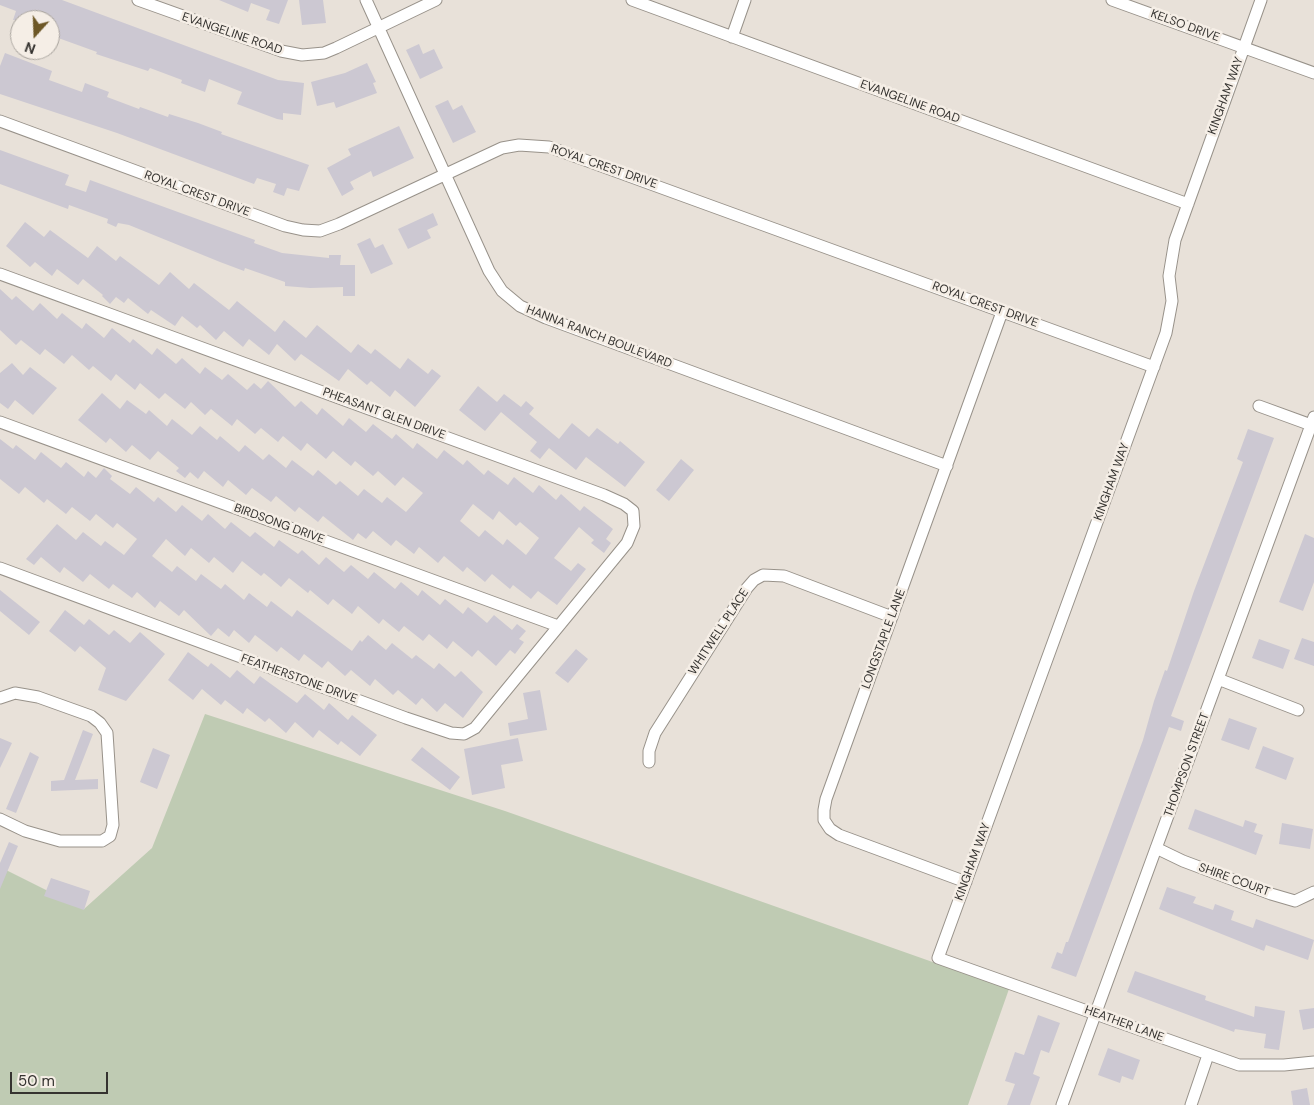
<!DOCTYPE html>
<style>
body{margin:0}
#map{position:relative;width:1314px;height:1105px;overflow:hidden;background:#e8e1d9;font-family:"DM Sans",sans-serif}
canvas{display:block}
.north{position:absolute;left:10px;top:10px;width:50px;height:50px;box-sizing:border-box;background:#f5eee6;border:1px solid #a8a39d;border-radius:50%;rotate:200deg;font-size:14px;font-weight:700;line-height:20px;text-align:center;color:#353330}
.north::after{content:'';display:block;margin:auto;width:18px;height:22px;background:#6d5726;clip-path:polygon(50% 0,100% 100%,50% 72%,0 100%)}
.scale{position:absolute;left:10px;top:1072px;width:98px;height:22px;box-sizing:border-box;border:2px solid #353330;border-top:0;padding-left:6px;font-size:15px;line-height:18px;white-space:nowrap;color:#353330;-webkit-text-stroke:4px #f5eee6;paint-order:stroke}
</style>
<div id="map">
<canvas width="1314" height="1105"></canvas>
<div class="north">N</div>
<div class="scale">50 m</div>
</div>
<script>
const g = document.querySelector('canvas').getContext('2d');
g.lineJoin = 'round';
function paint(path, color) { g.fillStyle = color; g.fill(path, 'evenodd'); }
const toPath = rows => new Path2D(rows.map(r => 'M' + r).join(''));
function trace(path, color, width, dash) { g.strokeStyle = color; g.lineWidth = width; g.lineCap = dash ? 'butt' : 'round'; g.setLineDash(dash || []); g.stroke(path); }
function drawText(font, color, halo, rows, align = 'center') {
  g.font = font + ' "DM Sans",sans-serif'; g.lineWidth = 5; g.setLineDash([]); g.textBaseline = 'middle'; g.strokeStyle = halo; g.fillStyle = color; for (const [text, x, y, turn = 0] of rows) {
    g.save(); g.translate(x, y); g.rotate((+turn || 0) * Math.PI / 180); g.textAlign = isNaN(turn) ? turn : align; if (halo) g.strokeText(text, 0, 0); g.fillText(text, 0, 0); g.restore();
  }
}
paint(toPath([
 [205,714,505,811,1009,989,968,1105,0,1105,0,867,84,909,152,848]
]), '#bfcbb3');
paint(toPath([
 [0,0,62,0,278,80,304,83,301,115,283,113,283,120,277,119,237,104,242,92,209,79,205,92,181,83,182,80,150,68,148,71,96,54,97,52,50,35,50,20,13,20,16,11,0,5],
 [219,0,288,0,279,24,266,20,270,10,251,3,248,12],
 [299,0,323,0,326,23,302,25],
 [419,44,423,54,434,49,443,68,420,79,406,50],
 [5,53,52,71,49,80,82,92,85,83,109,92,107,97,139,109,140,107,168,117,169,114,198,123,222,132,221,134,309,165,299,191,287,188,284,196,273,192,276,184,257,178,254,184,117,133,0,94,0,66],
 [367,63,376,82,373,83,377,93,336,108,334,102,317,106,311,82,345,73],
 [448,100,453,110,462,105,476,132,453,143,435,106],
 [399,126,414,158,373,177,371,171,350,182,354,189,342,196,327,168,351,155,348,149],
 [0,150,69,175,65,185,86,192,90,180,255,240,254,243,282,253,329,258,329,255,341,255,340,265,355,265,355,296,343,296,343,287,310,288,285,286,285,282,245,268,244,271,220,262,129,225,118,223,116,227,107,223,108,219,69,205,68,209,0,184],
 [433,213,438,225,427,230,431,238,408,249,398,229],
 [25,222,44,237,50,230,88,258,97,246,116,261,120,256,159,285,170,272,189,289,194,283,229,310,237,301,275,332,284,320,306,338,317,325,351,353,358,344,371,354,375,349,400,369,408,358,428,374,432,369,441,376,415,407,395,390,390,397,371,381,367,385,348,369,339,381,301,354,295,361,277,344,269,355,249,339,243,347,224,331,216,340,200,325,197,328,182,316,175,326,151,310,148,314,128,298,124,303,116,297,110,304,102,296,103,295,83,279,78,285,57,269,52,276,35,262,30,267,6,246],
 [370,238,375,248,383,244,393,264,371,274,357,244],
 [0,289,12,300,16,296,33,311,40,303,57,319,62,313,82,329,86,323,104,338,112,328,130,343,133,339,152,355,157,348,176,364,182,358,200,374,205,367,222,380,228,374,247,390,254,383,261,389,268,381,295,407,301,401,317,415,322,408,343,426,349,418,366,432,373,424,392,439,396,434,413,449,417,443,437,459,444,450,463,465,467,460,484,475,488,470,508,485,514,477,533,493,539,485,556,500,561,494,580,511,584,506,613,529,606,539,611,543,604,553,591,543,594,540,579,527,554,558,571,571,578,563,586,569,557,605,538,591,531,599,513,585,510,589,492,574,485,582,467,567,463,572,444,556,438,563,419,547,414,554,396,540,391,546,373,531,366,539,358,533,353,540,323,516,318,522,299,507,295,512,276,496,271,502,252,488,246,495,228,480,223,487,204,471,198,479,190,472,185,478,176,471,179,468,158,451,150,460,132,445,126,452,110,438,106,443,78,420,102,393,120,409,127,400,146,414,149,410,167,426,172,419,192,435,200,426,217,440,220,436,239,452,245,445,263,460,269,454,286,468,292,460,313,476,318,470,336,485,340,481,358,496,364,489,382,503,387,497,406,512,423,493,403,477,395,486,378,471,373,476,355,461,351,466,333,451,326,459,307,443,301,451,283,436,278,442,261,428,255,434,237,419,232,426,211,409,205,415,191,402,185,409,165,393,159,399,140,383,135,390,116,374,111,381,93,366,89,370,72,355,64,364,45,349,40,355,21,340,16,345,0,330],
 [473,504,493,520,499,511,516,526,520,522,539,538,526,555,507,539,503,545,485,530,479,537,460,521],
 [12,363,23,375,30,367,57,388,33,415,15,400,8,409,0,403,0,373],
 [478,386,497,402,504,394,521,407,526,401,534,408,529,414,559,439,572,423,589,437,597,428,618,444,620,441,645,462,625,487,586,457,576,470,549,448,540,459,530,451,537,442,501,412,485,431,459,410],
 [1248,429,1274,438,1171,716,1184,721,1181,731,1169,727,1076,977,1051,968,1057,952,1062,954,1066,942,1068,942,1111,827,1143,740,1154,701,1165,670,1167,671,1194,591,1243,462,1237,459],
 [0,439,13,449,16,445,35,460,41,452,61,468,66,462,84,477,88,471,96,478,104,468,112,476,110,479,130,494,136,487,154,502,158,497,176,512,182,505,202,521,208,514,225,529,231,522,250,537,255,532,274,547,279,540,298,554,302,550,319,565,326,557,344,572,351,565,368,579,374,572,395,589,401,582,418,596,422,590,440,605,445,599,463,614,468,607,487,623,494,615,512,630,517,624,526,631,519,639,524,642,515,654,510,650,496,666,478,650,472,657,453,641,447,649,429,634,423,641,404,626,399,632,383,619,379,624,358,606,352,614,333,599,328,605,310,590,308,593,289,578,281,587,264,573,261,576,242,561,233,573,214,557,209,563,191,548,185,556,166,539,152,556,172,572,177,566,196,581,201,574,221,589,225,584,244,600,249,593,267,607,271,601,292,617,297,610,352,651,360,640,362,642,368,635,386,650,392,643,412,659,416,655,434,669,439,663,455,677,461,671,483,692,463,718,445,703,437,712,422,698,416,705,398,690,393,695,375,679,370,686,351,670,345,676,328,661,322,668,304,654,299,661,281,647,277,652,255,635,249,643,234,630,229,637,218,628,211,636,184,610,179,616,160,601,155,608,137,592,132,598,113,584,109,589,90,574,83,582,64,567,60,573,41,557,34,565,26,559,57,524,76,540,83,532,101,546,105,541,124,555,137,539,117,523,113,528,96,514,90,521,72,507,66,514,47,499,44,503,25,487,19,494,0,479],
 [681,459,694,470,669,501,656,490],
 [1305,534,1314,538,1314,582,1303,611,1279,602],
 [0,590,40,622,29,635,0,611],
 [65,610,84,625,89,619,109,635,114,630,130,643,140,632,165,654,126,701,98,690,106,668,80,646,75,652,49,631],
 [1302,638,1314,642,1314,666,1294,659],
 [1259,639,1290,650,1283,669,1252,658],
 [576,649,588,659,568,683,555,673],
 [188,652,208,667,211,663,230,678,237,670,254,684,260,676,297,703,305,694,324,710,329,703,348,720,352,715,377,735,360,756,341,741,338,745,319,730,313,738,295,722,286,733,269,718,265,722,247,708,243,714,225,700,221,705,202,689,193,700,168,680],
 [540,690,547,730,510,736,508,723,528,719,523,693],
 [1229,718,1257,728,1249,750,1221,740],
 [83,730,93,734,75,780,98,779,98,789,51,791,51,781,64,780],
 [0,738,12,743,0,768],
 [518,738,523,761,501,765,505,788,472,795,464,749],
 [1263,746,1294,758,1286,780,1255,768],
 [422,747,460,777,450,790,411,760],
 [153,748,170,755,157,789,140,782],
 [30,752,39,757,16,813,6,809],
 [1195,809,1243,827,1245,820,1257,824,1254,832,1263,835,1256,855,1188,829],
 [1282,823,1313,829,1310,849,1279,844],
 [9,842,18,846,0,889,0,863],
 [51,878,90,891,84,910,44,896],
 [1167,887,1196,897,1193,903,1213,910,1215,904,1234,911,1231,920,1253,928,1256,919,1314,940,1308,960,1266,945,1264,951,1159,909],
 [1135,971,1206,996,1205,1000,1254,1017,1255,1006,1285,1011,1279,1050,1264,1048,1266,1034,1235,1029,1234,1032,1127,992],
 [1314,1008,1314,1028,1303,1030,1299,1010],
 [1038,1015,1060,1023,1049,1053,1041,1050,1033,1074,1040,1077,1030,1105,1007,1105,1015,1084,1005,1081,1015,1052,1024,1055],
 [1108,1048,1140,1060,1133,1080,1122,1076,1120,1083,1098,1075],
 [1307,1088,1310,1105,1293,1105,1291,1091]
]), '#ccc8d2');
const minor = toPath([
 [138,0,281,51,302,55,324,53,336,48,436,0],
 [366,0,489,271,502,291,520,306,546,318,947,466],
 [632,0,1188,204],
 [1112,0,1314,73],
 [1261,0,1175,240,1169,276,1172,301,1166,333,938,958,1239,1065,1284,1065,1314,1062],
 [732,37,745,0],
 [0,121,285,226,303,230,320,231,339,224,502,148,519,145,549,147,1154,367],
 [0,274,604,495,624,504,633,511,634,526,627,543,475,728,464,734,451,733,406,718,0,568],
 [1259,406,1314,426],
 [0,422,558,626],
 [1218,679,1298,710],
 [0,698,15,693,38,697,91,716,100,723,107,733,113,825,110,836,102,841,60,841,25,831,0,819],
 [649,762,649,751,655,733,747,588,754,580,763,575,784,576,892,617],
 [1156,848,1183,861,1271,894,1295,901,1314,892],
 [966,882,839,835,830,829,824,820,824,810,826,799,1002,312],
 [1062,1105,1314,417],
 [1191,1105,1208,1055]
]);
trace(minor, '#98928a', 13);
trace(minor, '#fff', 11);
drawText('12px', '#353330', '#f5eee6', [
 ["KELSO DRIVE",1185,26,20],
 ["EVANGELINE ROAD",232,34,19],
 ["KINGHAM WAY",1226,96,-70],
 ["EVANGELINE ROAD",910,102,20],
 ["ROYAL CREST DRIVE",604,167,19],
 ["ROYAL CREST DRIVE",197,194,20],
 ["ROYAL CREST DRIVE",985,305,20],
 ["HANNA RANCH BOULEVARD",599,337,21],
 ["PHEASANT GLEN DRIVE",384,414,20],
 ["KINGHAM WAY",1112,482,-70],
 ["BIRDSONG DRIVE",279,524,20],
 ["WHITWELL PLACE",719,632,-57],
 ["LONGSTAPLE LANE",884,639,-70],
 ["FEATHERSTONE DRIVE",299,679,20],
 ["THOMPSON STREET",1187,765,-70],
 ["KINGHAM WAY",973,862,-70],
 ["SHIRE COURT",1234,880,20],
 ["HEATHER LANE",1124,1024,20]
]);
</script>
